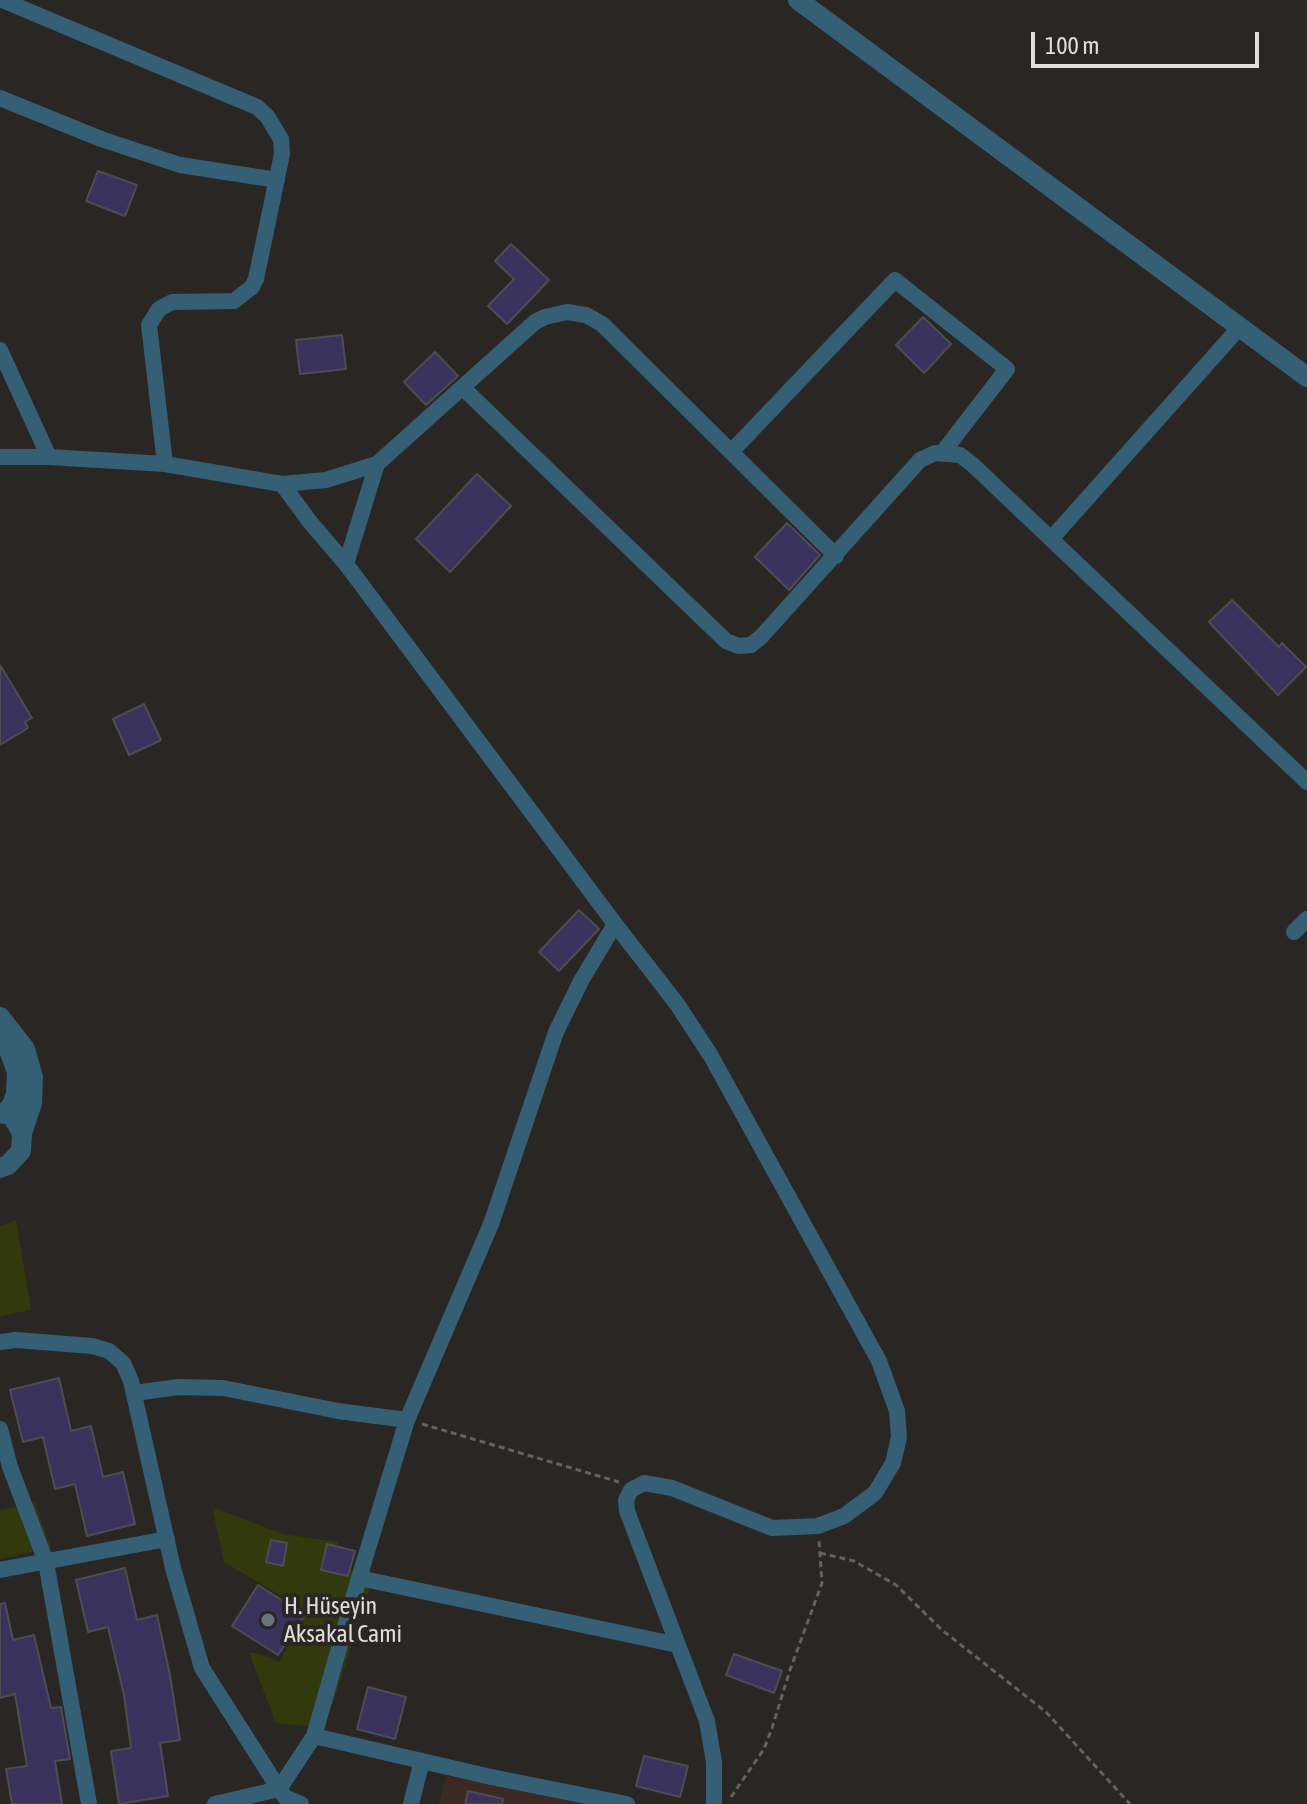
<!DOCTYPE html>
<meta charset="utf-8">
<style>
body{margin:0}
#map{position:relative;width:1307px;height:1804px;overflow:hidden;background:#2a2624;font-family:"Asap Condensed",sans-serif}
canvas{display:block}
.scale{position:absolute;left:1031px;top:32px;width:228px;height:36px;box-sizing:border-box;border:4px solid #e0dddc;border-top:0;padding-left:10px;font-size:24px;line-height:28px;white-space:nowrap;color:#e0dddc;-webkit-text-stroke:6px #2a2624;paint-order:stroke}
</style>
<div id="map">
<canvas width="1307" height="1804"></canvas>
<div class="scale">100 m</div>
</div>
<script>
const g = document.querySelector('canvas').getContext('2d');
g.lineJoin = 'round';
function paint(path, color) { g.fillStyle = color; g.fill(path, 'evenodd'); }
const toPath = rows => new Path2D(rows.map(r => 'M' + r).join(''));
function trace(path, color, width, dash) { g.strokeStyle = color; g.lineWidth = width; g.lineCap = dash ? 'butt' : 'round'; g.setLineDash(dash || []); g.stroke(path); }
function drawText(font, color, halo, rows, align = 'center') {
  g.font = font + ' "Asap Condensed",sans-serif'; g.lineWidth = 8; g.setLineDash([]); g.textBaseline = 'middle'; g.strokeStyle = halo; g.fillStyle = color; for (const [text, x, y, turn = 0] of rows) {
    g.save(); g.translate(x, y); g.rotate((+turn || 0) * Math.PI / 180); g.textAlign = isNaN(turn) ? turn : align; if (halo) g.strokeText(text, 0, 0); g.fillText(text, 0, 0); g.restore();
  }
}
paint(toPath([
 [446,1776,568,1798,592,1804,439,1804]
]), '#3b2923');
paint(toPath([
 [16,1220,31,1310,0,1316,0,1226],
 [35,1503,51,1548,0,1559,0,1510],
 [212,1507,283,1534,338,1542,333,1566,374,1575,325,1728,276,1723,249,1653,257,1653,279,1662,308,1612,224,1562]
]), '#32390d');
const building = toPath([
 [98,171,137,185,125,216,86,201,98,171],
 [511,244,549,280,507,324,488,306,514,279,495,261,511,244],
 [923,317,951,344,924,373,896,345,923,317],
 [342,335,346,369,300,374,296,340,342,335],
 [435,352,458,376,426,405,404,382,435,352],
 [477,474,511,506,450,572,416,539,477,474],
 [787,523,820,555,789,590,755,557,787,523],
 [1232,600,1279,647,1282,643,1306,667,1278,695,1209,622,1232,600],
 [0,665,32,718,25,722,28,728,0,745,0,665],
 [144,704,161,740,129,755,113,719,144,704],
 [579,910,599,929,559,971,539,952,579,910],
 [59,1378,71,1431,91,1426,103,1477,123,1472,135,1524,87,1536,75,1484,55,1489,43,1437,23,1442,10,1390,59,1378],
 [271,1540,287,1543,283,1566,266,1562,271,1540],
 [327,1544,355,1551,348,1576,321,1570,327,1544],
 [125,1568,137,1620,157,1615,170,1675,180,1740,160,1743,168,1796,119,1804,111,1751,131,1748,124,1695,108,1627,88,1632,76,1580,125,1568],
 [258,1585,305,1615,278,1655,232,1626,258,1585],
 [5,1603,13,1640,34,1635,51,1708,61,1707,70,1759,55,1761,62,1804,12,1804,6,1769,27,1766,15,1694,0,1698,0,1604,5,1603],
 [734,1654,782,1671,774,1693,726,1675,734,1654],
 [368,1687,406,1697,395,1739,357,1729,368,1687],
 [644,1756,688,1766,680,1797,636,1786,644,1756],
 [468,1791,503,1799,502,1804,465,1804,468,1791]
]);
paint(building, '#39325c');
trace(building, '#4d4d51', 2);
trace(toPath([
 [422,1424,619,1482],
 [820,1553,854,1561,896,1585,942,1630,1046,1712,1130,1804],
 [731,1797,764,1749,772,1728,790,1670,822,1583,819,1541]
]), '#64615f', 3, [6, 4]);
trace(toPath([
 [2,0,257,107,267,116,281,139,282,154,256,279,252,287,234,301,172,302,159,309,149,325,165,464],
 [0,98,101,139,180,165,277,180],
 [0,350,49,457],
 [463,388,726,641,739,646,751,645,761,637,920,460,935,453,960,455,973,465,1307,782],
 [731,452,895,280,1007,369,943,452],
 [0,457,49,457,165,464,282,484,310,522,346,564,615,924,677,1004,711,1056,879,1361,897,1411,899,1437,893,1463,875,1493,844,1516,818,1526,772,1528,672,1488,644,1483,631,1490,626,1500,627,1511,678,1645],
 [282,484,326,480,377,464],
 [1051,539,1240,327],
 [346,564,377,464,535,322,545,317,567,312,586,315,602,324,836,556],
 [1294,932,1307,919],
 [0,1342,16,1340,92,1346,109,1351,123,1363,131,1381,173,1568,202,1668,279,1789,285,1797,301,1804],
 [134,1393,179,1387,223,1388,338,1411,407,1420,491,1224,556,1032,581,981,615,924],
 [0,1429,10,1467,46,1562,89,1804],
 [0,1570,167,1539],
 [359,1578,407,1420],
 [314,1736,359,1578,678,1645,707,1721,714,1762,714,1804],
 [215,1804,279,1789,314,1736,491,1777,627,1804],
 [411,1804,422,1761]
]), '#345f75', 16);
trace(toPath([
 [798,0,1307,377],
 [0,1017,25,1049,33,1077,32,1103,22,1133],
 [4,1114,12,1105,16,1094,17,1072,6,1042],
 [0,1168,8,1165,21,1151,22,1133,15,1121]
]), '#345f75', 20);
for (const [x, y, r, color] of [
 [268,1620,8,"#6b7280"]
]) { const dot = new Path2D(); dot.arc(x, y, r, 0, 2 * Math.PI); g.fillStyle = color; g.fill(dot); trace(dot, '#2a2624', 3); }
drawText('24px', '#e0dddc', '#2a2624', [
 ["H. Hüseyin",284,1606],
 ["Aksakal Cami",284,1634]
], 'left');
</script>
